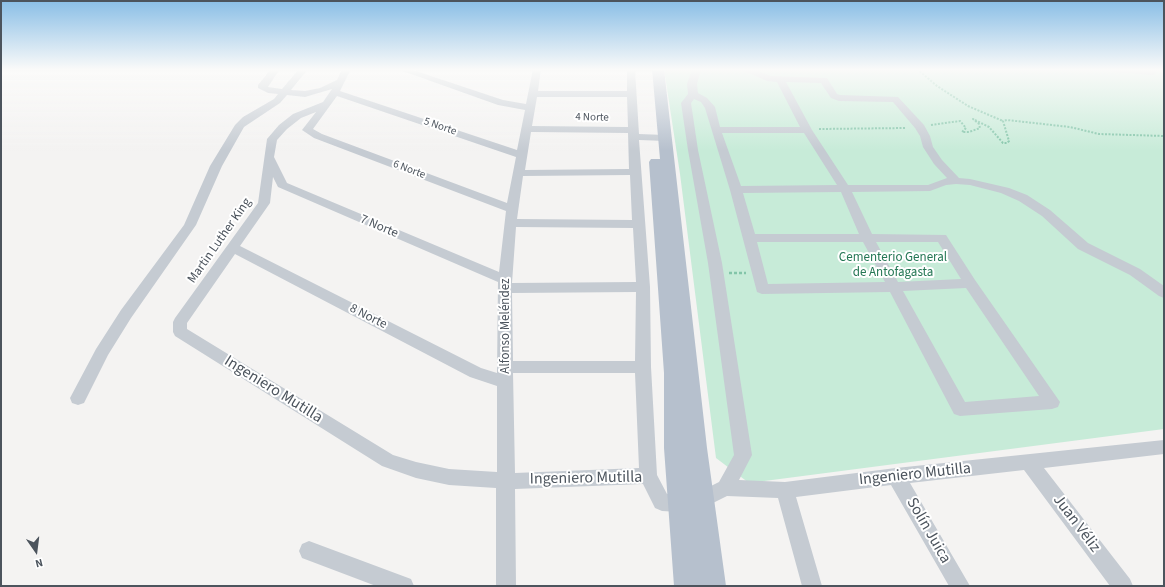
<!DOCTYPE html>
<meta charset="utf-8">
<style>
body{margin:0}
#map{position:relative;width:1165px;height:587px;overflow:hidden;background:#f4f3f2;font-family:"Source Sans 3",sans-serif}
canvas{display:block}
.frame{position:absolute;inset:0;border:2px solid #4c545d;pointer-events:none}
.north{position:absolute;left:16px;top:531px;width:40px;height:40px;-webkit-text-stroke:3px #fff;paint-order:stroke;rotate:166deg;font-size:11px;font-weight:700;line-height:16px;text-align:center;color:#4c545d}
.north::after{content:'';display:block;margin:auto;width:14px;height:18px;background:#4c545d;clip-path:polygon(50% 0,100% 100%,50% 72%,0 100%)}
</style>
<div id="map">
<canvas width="1165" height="587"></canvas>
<div class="frame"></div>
<div class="north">N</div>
</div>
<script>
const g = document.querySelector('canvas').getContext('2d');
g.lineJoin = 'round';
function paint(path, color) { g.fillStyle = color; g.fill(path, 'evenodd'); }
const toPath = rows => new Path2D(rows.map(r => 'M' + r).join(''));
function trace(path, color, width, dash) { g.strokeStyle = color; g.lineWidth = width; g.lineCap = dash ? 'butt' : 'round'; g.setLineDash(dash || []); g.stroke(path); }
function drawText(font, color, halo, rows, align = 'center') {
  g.font = font + ' "Source Sans 3",sans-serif'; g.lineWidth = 4; g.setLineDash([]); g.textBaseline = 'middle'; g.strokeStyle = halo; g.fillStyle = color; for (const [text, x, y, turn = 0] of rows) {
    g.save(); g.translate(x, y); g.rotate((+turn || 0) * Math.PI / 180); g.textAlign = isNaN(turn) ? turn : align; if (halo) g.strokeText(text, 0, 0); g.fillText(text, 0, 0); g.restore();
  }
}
paint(toPath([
 [664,69,1158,69,1164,74,1164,429,749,483,716,458,680,174]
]), '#c7ebd8');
trace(toPath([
 [917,69,937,86,968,106,1003,121],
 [931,125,960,121,966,128,962,132,969,132,980,128,979,124,973,119,989,127,1003,143,1007,143,1009,141,1003,121,1007,120,1070,127,1099,134,1164,136],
 [819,129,906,128]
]), '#83c5a9', 2, [2, 1.5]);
trace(toPath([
 [729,273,746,273]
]), '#83c5a9', 2.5, [3, 2]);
paint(toPath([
 [271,69,280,69,268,87,282,89,299,69,308,69,291,90,305,91,320,88,337,80,342,69,351,69,340,91,517,150,525,110,498,105,397,69,410,69,503,100,526,104,533,69,541,69,538,91,627,91,627,69,635,69,639,134,666,135,671,138,666,141,639,140,650,287,651,367,657,475,667,494,679,494,701,491,719,482,734,455,708,263,688,150,681,103,688,94,687,84,692,69,701,69,697,84,698,93,707,98,715,107,720,127,800,127,777,82,767,81,740,69,753,69,771,76,827,78,837,94,840,95,898,97,924,125,930,136,933,147,942,160,959,178,970,179,1009,188,1027,195,1050,210,1088,243,1140,269,1164,286,1164,298,1159,296,1130,275,1078,249,1042,216,1019,201,1001,193,970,185,956,184,946,185,930,191,852,192,872,234,946,235,975,280,1060,402,1058,407,1052,409,960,416,954,414,890,292,762,294,757,292,730,190,705,108,701,102,694,99,691,103,698,150,722,263,752,455,739,480,785,482,896,468,1164,440,1164,454,1044,468,1130,579,1133,586,1110,586,1024,470,910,483,970,586,949,586,891,485,796,497,822,586,802,586,778,498,727,496,703,508,679,512,662,511,655,508,643,484,515,489,516,586,496,586,496,488,449,485,416,478,382,466,175,336,173,332,173,322,175,318,258,203,267,139,279,125,293,114,323,102,332,89,305,97,287,95,280,103,244,127,222,166,196,225,131,318,108,355,84,403,78,405,72,403,70,398,96,349,121,310,184,225,210,166,235,125,243,117,274,99,278,94,268,93,258,88,258,85,271,69],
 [786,82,821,83,831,98,839,101,893,102,915,128,920,136,923,147,934,164,947,178,928,185,848,185,812,130,786,82],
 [337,96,516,157,507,203,322,134,313,129,337,96],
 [537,97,627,97,628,127,532,126,537,97],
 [316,112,302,130,314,138,506,211,499,272,287,183,274,157,277,140,287,129,301,118,316,112],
 [531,132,628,133,629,169,525,170,531,132],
 [722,133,804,133,837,185,741,186,722,133],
 [630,175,632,220,517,219,523,176,630,175],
 [273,177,278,187,498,282,497,373,481,368,240,246,270,203,273,177],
 [841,192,859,234,755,234,743,193,841,192],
 [516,227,633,228,636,282,512,283,516,227],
 [757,242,863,242,885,282,768,284,757,242],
 [876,242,938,242,961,279,898,282,876,242],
 [235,254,470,377,497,386,497,472,449,469,416,462,393,455,187,329,187,323,235,254],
 [966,288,1039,396,965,402,903,291,966,288],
 [636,292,635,361,513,361,512,293,636,292],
 [513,373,635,373,639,468,515,473,513,373],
 [1110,69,1152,69,1157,72,1153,75,1114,72,1110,69],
 [309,541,411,579,414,586,376,586,302,558,299,551,302,544,309,541]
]), '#c5cbd2');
paint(toPath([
 [652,69,664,69,707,448,726,586,674,586,664,448,664,373,649,162,651,159,660,159,652,69]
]), '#b6c0cd');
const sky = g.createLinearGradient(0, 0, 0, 151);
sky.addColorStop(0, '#89bee6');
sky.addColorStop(0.46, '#fafaf9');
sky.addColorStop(1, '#fafaf900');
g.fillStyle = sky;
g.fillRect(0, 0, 1165, 151);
drawText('11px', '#4c545d', '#fff', [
 ["4 Norte",592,118,1],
 ["5 Norte",440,127,19],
 ["6 Norte",409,170,21]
]);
drawText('13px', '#4c545d', '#fff', [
 ["7 Norte",379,227,23],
 ["Martin Luther King",220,241,-55],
 ["8 Norte",368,317,27],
 ["Alfonso Meléndez",506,326,-90]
]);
drawText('13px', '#247754', '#fff', [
 ["Cementerio General",893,258],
 ["de Antofagasta",893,273]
]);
drawText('16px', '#4c545d', '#fff', [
 ["Ingeniero Mutilla",273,390,32],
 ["Ingeniero Mutilla",915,475,-6],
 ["Ingeniero Mutilla",586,479,-1],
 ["Juan Véliz",1076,524,53],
 ["Solín Juica",928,531,60]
]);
</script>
